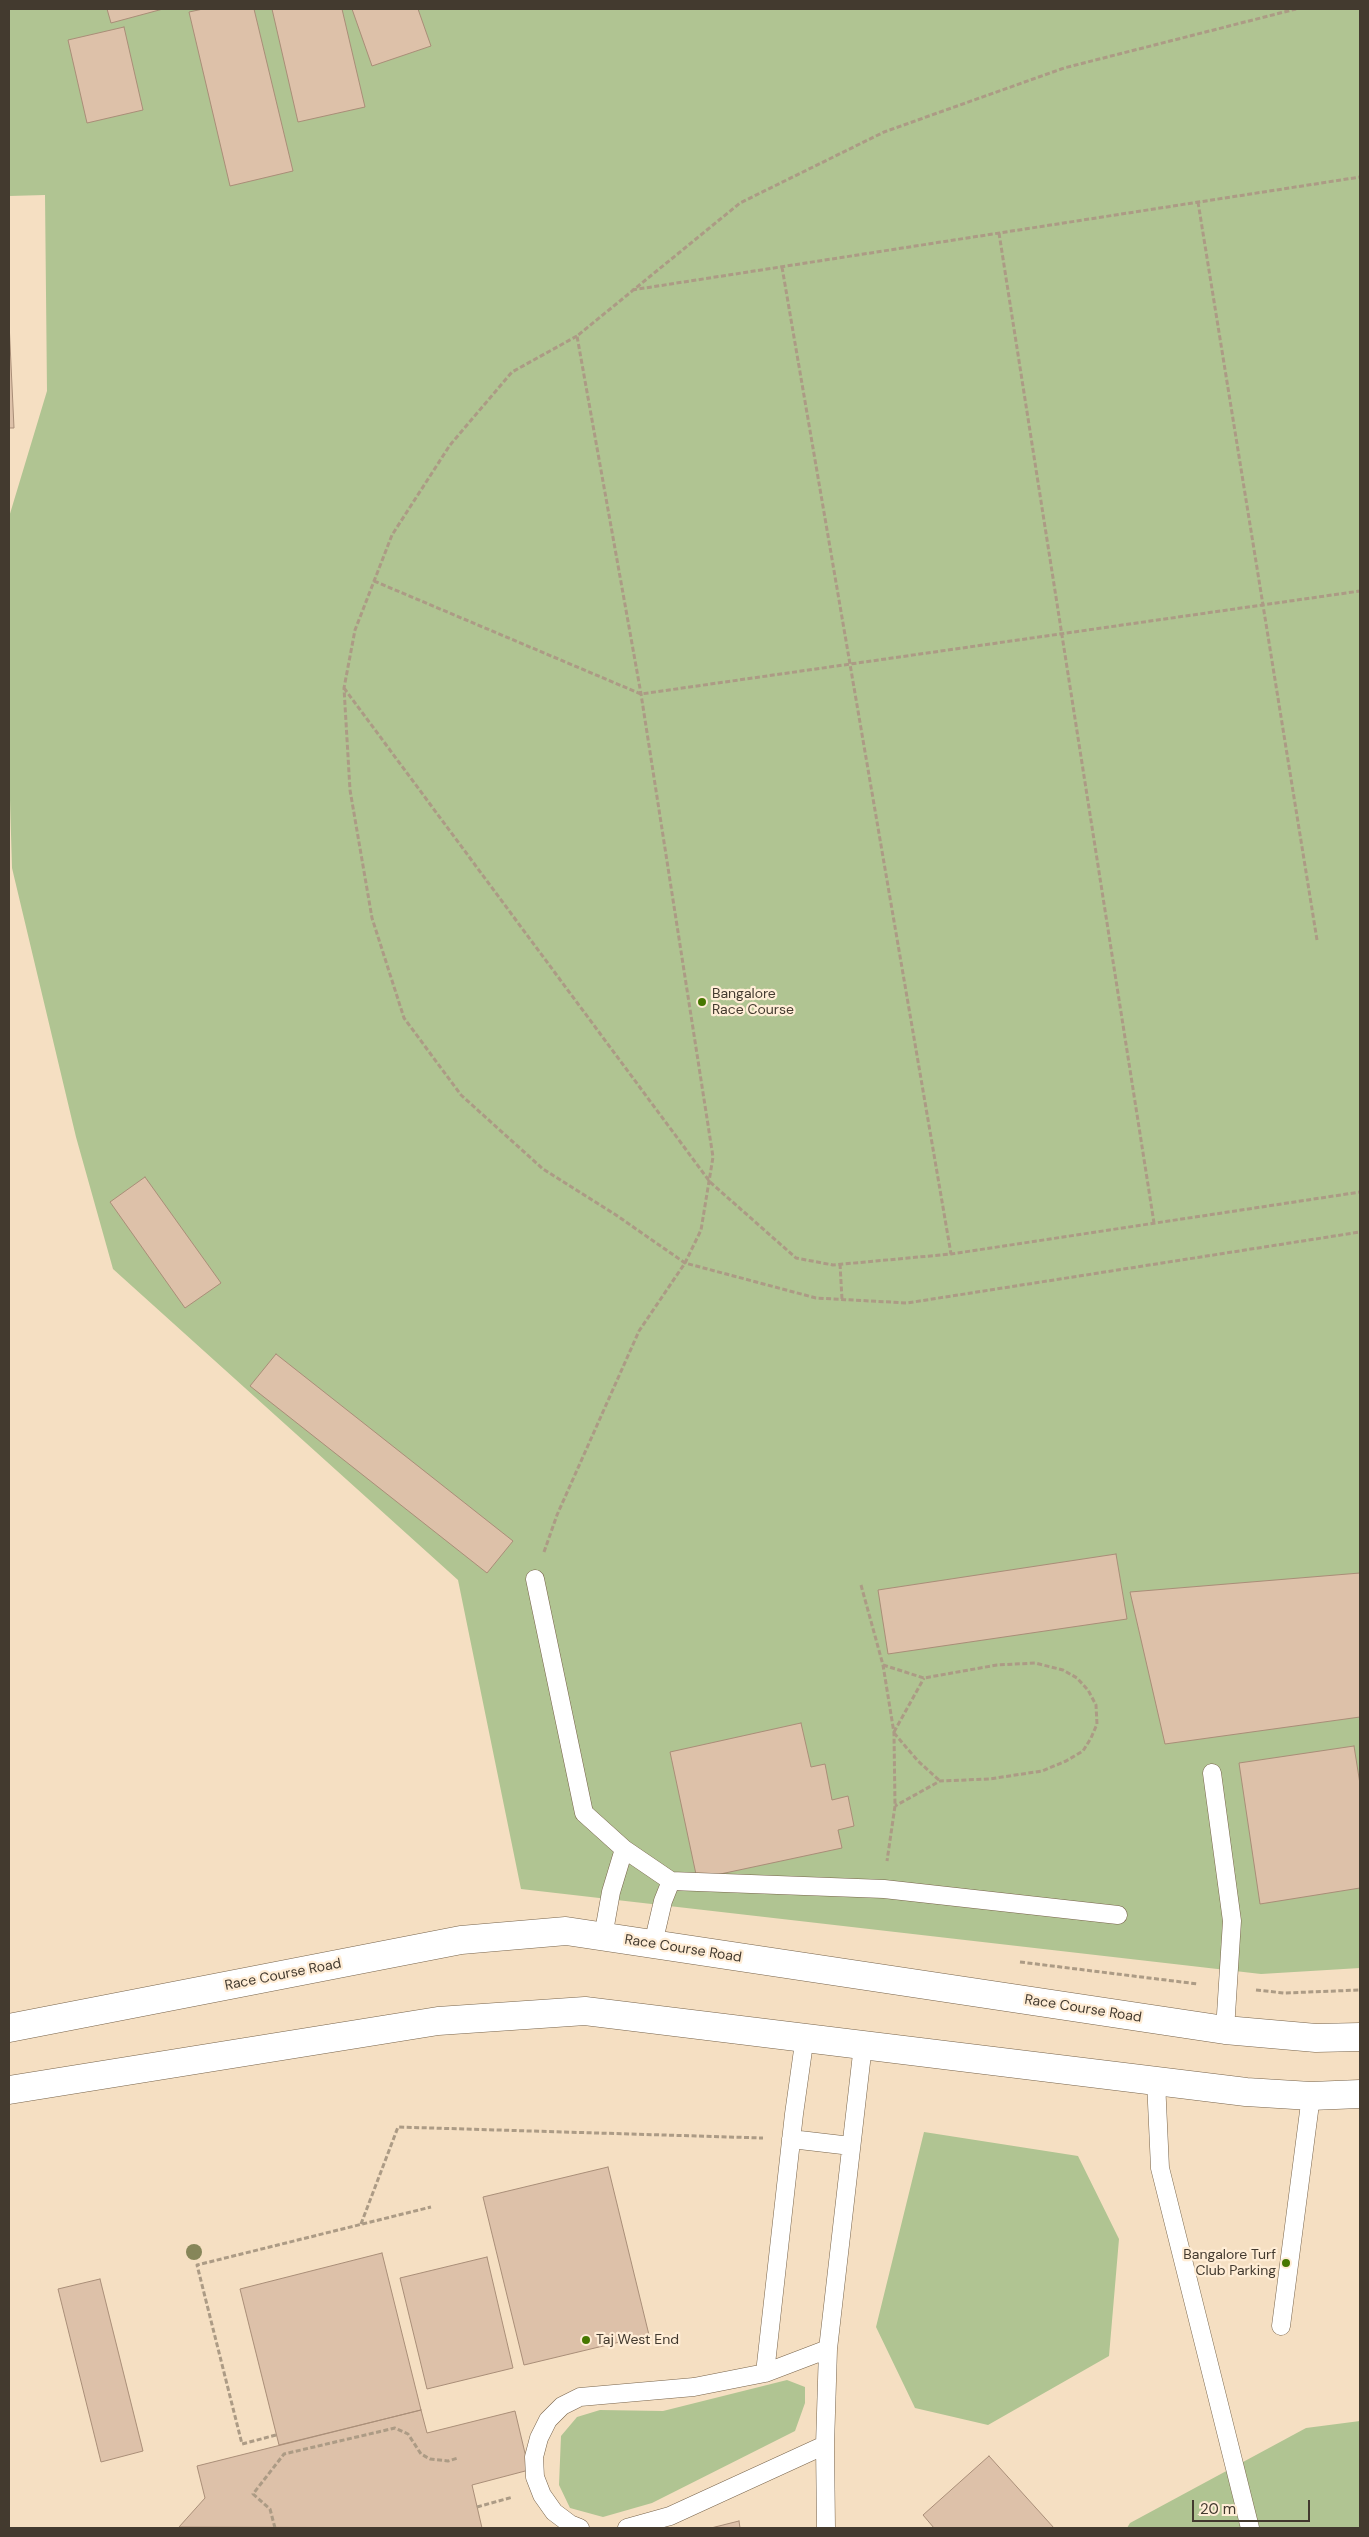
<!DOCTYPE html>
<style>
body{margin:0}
#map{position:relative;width:1369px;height:2537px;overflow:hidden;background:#f5dfc2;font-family:"DM Sans",sans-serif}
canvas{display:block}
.frame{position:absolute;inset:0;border:10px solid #433a2f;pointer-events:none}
.scale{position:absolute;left:1192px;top:2500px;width:118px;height:22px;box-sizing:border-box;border:2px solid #433a2f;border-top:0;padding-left:6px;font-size:15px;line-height:18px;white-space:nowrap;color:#433a2f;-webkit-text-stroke:4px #ffedd6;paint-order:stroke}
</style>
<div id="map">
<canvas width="1369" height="2537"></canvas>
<div class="frame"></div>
<div class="scale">20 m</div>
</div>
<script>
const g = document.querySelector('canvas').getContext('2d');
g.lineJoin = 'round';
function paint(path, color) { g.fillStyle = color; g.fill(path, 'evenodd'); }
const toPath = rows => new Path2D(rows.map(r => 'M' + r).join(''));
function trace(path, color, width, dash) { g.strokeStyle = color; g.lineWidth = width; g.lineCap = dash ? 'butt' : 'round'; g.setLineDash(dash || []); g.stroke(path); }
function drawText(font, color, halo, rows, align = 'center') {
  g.font = font + ' "DM Sans",sans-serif'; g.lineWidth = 4.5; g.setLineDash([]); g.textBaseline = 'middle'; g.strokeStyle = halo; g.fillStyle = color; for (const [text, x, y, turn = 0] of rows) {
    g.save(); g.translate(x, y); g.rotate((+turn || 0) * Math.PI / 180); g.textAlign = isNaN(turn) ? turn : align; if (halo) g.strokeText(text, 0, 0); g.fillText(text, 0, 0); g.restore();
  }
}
paint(toPath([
 [9,9,1360,9,1360,1968,1261,1974,521,1889,458,1580,113,1269,76,1137,12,868,9,766,9,517,47,391,45,195,9,196],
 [924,2132,1078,2156,1119,2239,1109,2356,988,2425,915,2408,876,2327],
 [787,2380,805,2387,805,2403,795,2431,652,2503,603,2517,570,2508,559,2485,561,2436,577,2417,600,2410,663,2411],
 [1360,2421,1360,2528,1127,2528,1130,2523,1306,2428]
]), '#b0c492');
const building = toPath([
 [107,9,163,9,111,23,107,9],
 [203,9,254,9,293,171,230,186,189,12,203,9],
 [272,9,342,9,365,107,298,122,272,9],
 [352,9,418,9,431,46,372,66,352,9],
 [124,27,143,110,87,123,68,40,124,27],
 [9,322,14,428,9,428,9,322],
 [145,1177,221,1283,185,1308,110,1202,145,1177],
 [276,1354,513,1541,487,1573,250,1386,276,1354],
 [1116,1554,1127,1619,888,1654,878,1590,1116,1554],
 [1360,1573,1360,1717,1165,1744,1130,1592,1360,1573],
 [801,1723,811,1767,825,1764,832,1800,848,1796,854,1826,838,1830,842,1848,697,1879,670,1752,801,1723],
 [1354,1746,1360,1784,1360,1888,1260,1904,1239,1763,1354,1746],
 [608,2167,649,2335,524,2365,483,2197,608,2167],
 [382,2253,421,2410,279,2445,240,2289,382,2253],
 [487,2257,513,2368,427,2389,400,2278,487,2257],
 [100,2279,143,2451,101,2462,58,2289,100,2279],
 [421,2410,427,2433,515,2411,529,2470,472,2485,482,2528,179,2527,205,2498,197,2466,421,2410],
 [989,2456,1054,2528,934,2528,923,2515,989,2456],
 [739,2521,740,2528,711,2528,739,2521]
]);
paint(building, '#ddc1a9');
trace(building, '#a98e78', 1);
const service = toPath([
 [535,1579,584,1813,624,1849,671,1881,884,1889,1118,1915],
 [1212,1773,1232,1921,1225,2030],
 [603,1937,611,1892,624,1849],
 [653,1944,663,1901,671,1881],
 [1156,2081,1160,2168,1250,2528],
 [791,2139,851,2146],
 [1281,2326,1311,2096],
 [765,2373,794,2114,805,2036],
 [580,2528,570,2524,554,2512,542,2495,535,2477,534,2457,539,2438,548,2420,562,2406,580,2397,694,2387,765,2373,828,2349],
 [627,2528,670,2516,825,2445],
 [826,2528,825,2445,828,2349,863,2045]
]);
const secondary = toPath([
 [9,2028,461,1940,566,1931,1225,2030,1316,2038,1360,2037],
 [9,2090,438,2021,585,2011,1246,2092,1311,2096,1360,2094]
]);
trace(service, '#78644b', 19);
trace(secondary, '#78644b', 29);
trace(toPath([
 [1198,202,1317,940],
 [999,233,1154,1223],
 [782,267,951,1254],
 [632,290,1360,177],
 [577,336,512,372,450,445,392,535,355,630,344,688,350,790,372,918,404,1018,461,1095,543,1169,616,1215,685,1263,816,1298,907,1303,1360,1232],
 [374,581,641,694,1360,591],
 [344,688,710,1182,796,1258,833,1265,951,1254,1360,1192],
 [840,1264,842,1299],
 [544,1552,557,1515,639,1331,685,1263,701,1230,713,1157,641,694,577,336,740,203,884,132,1064,68,1296,9],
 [861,1585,883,1665,894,1733,895,1806,887,1861],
 [883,1665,924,1678,997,1665,1035,1663,1063,1670,1077,1678,1088,1690,1096,1705,1097,1724,1091,1738,1083,1751,1066,1761,1042,1771,989,1779,940,1781,895,1806],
 [894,1732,924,1678],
 [894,1733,918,1761,940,1781],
 [1020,1962,1198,1984],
 [1256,1990,1284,1993,1360,1990],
 [361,2224,398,2127,763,2138],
 [276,2435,242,2444,197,2265,431,2207],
 [477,2507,513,2497],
 [275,2528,270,2509,253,2494,284,2454,395,2428,408,2434,421,2454,430,2459,448,2461,458,2458]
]), '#ac9b85', 3, [5, 2.5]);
trace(service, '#fff', 18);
trace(secondary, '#fff', 28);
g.fillStyle = '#868659';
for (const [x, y] of [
 [194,2252]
]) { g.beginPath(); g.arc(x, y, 8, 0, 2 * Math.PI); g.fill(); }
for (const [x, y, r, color] of [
 [702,1002,5,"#467700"],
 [1286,2263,5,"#467700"],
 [586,2340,5,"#467700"]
]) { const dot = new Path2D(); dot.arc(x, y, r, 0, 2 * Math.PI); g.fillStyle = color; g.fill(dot); trace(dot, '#ffedd6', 2); }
drawText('14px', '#433a2f', '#ffedd6', [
 ["Bangalore",712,994],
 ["Race Course",712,1010],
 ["Bangalore Turf",1276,2255,"right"],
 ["Club Parking",1276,2271,"right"],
 ["Taj West End",596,2340]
], 'left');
drawText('14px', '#433a2f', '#ffedd6', [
 ["Race Course Road",683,1949,9],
 ["Race Course Road",283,1975,-11],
 ["Race Course Road",1083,2009,9]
]);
</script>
